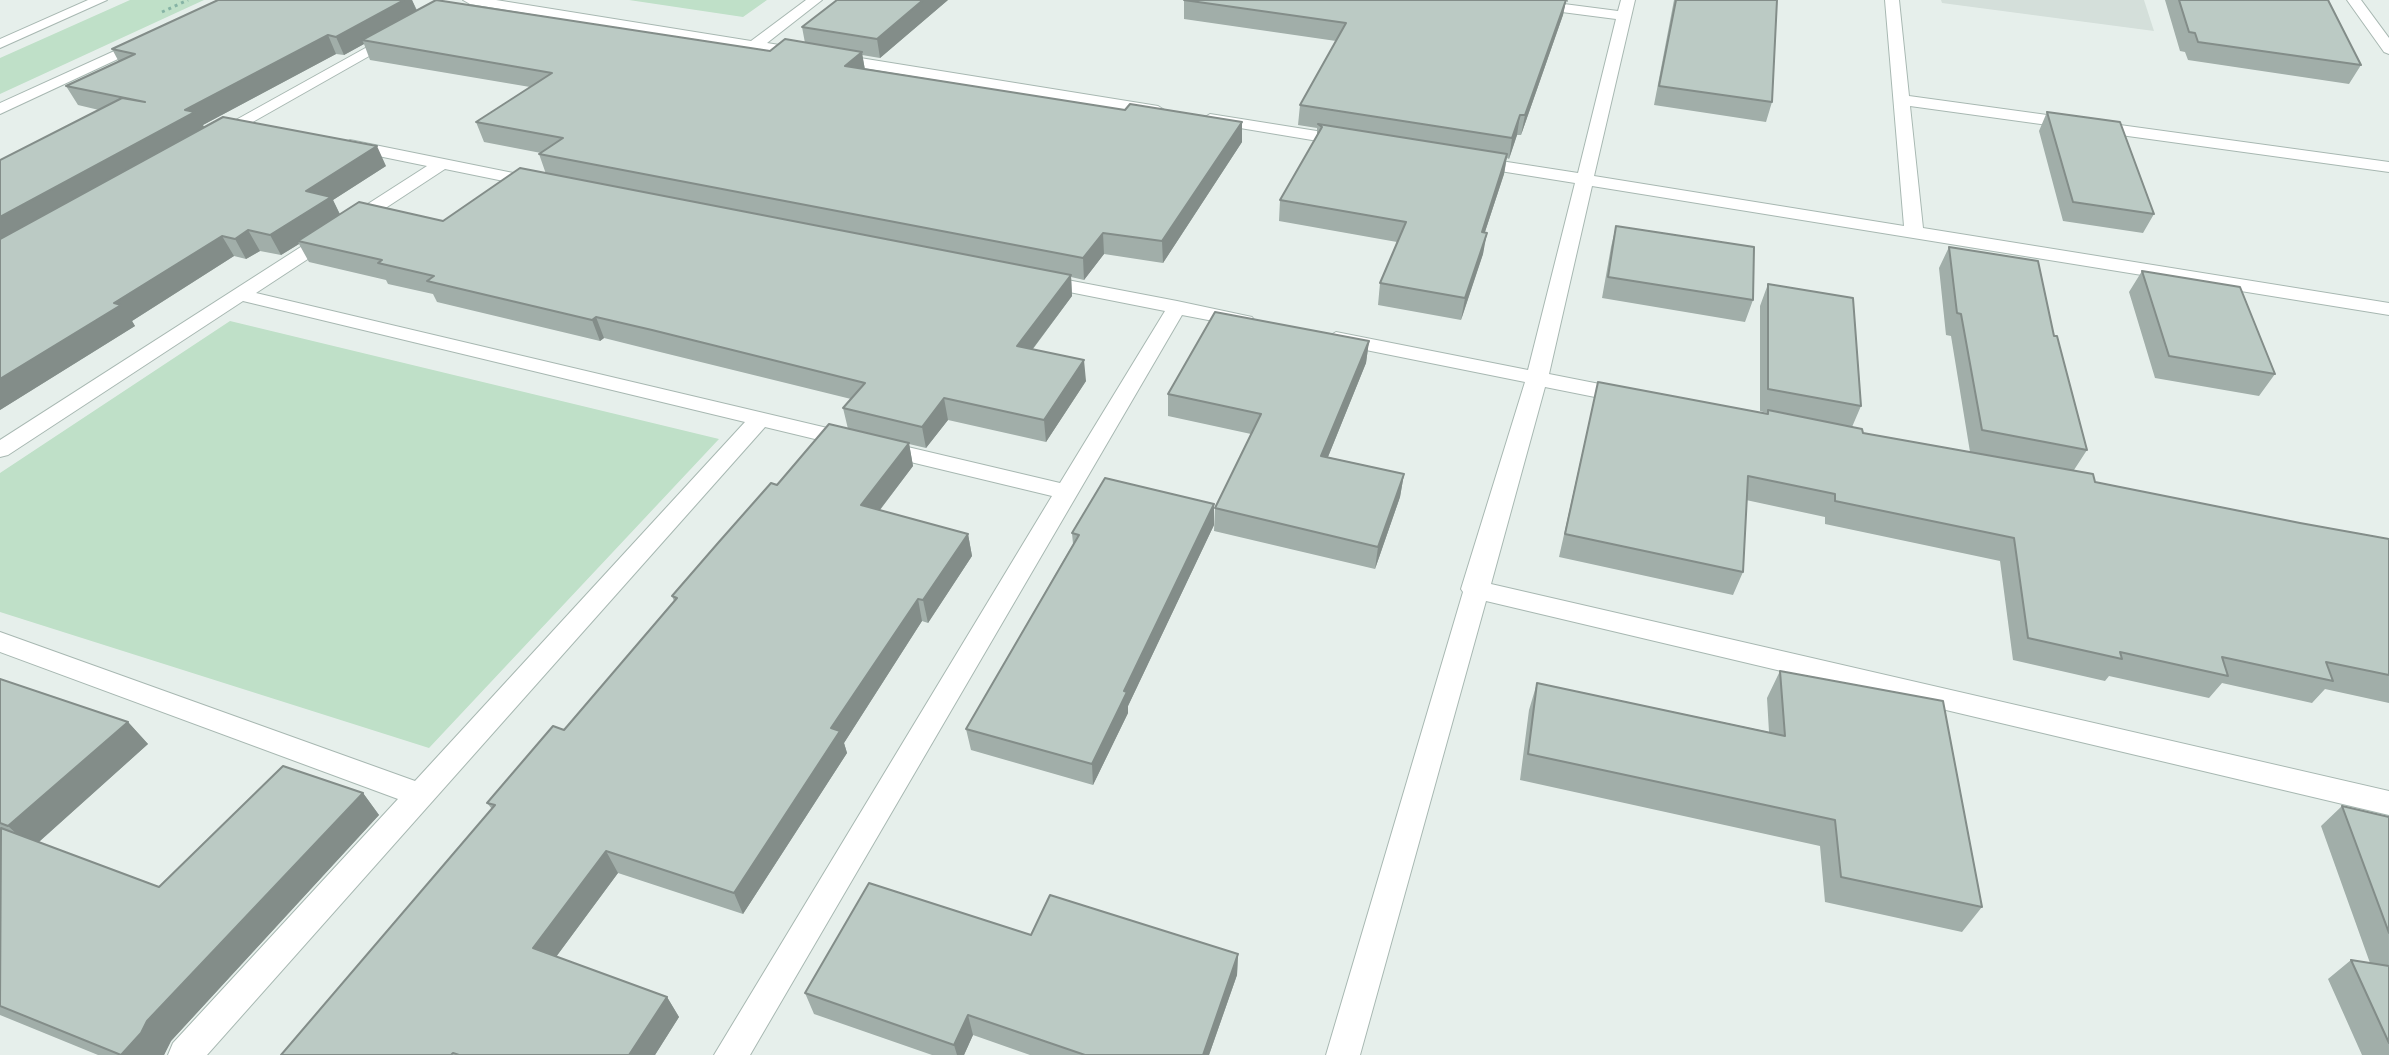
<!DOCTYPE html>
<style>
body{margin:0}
canvas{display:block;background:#e6efeb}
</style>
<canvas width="2389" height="1055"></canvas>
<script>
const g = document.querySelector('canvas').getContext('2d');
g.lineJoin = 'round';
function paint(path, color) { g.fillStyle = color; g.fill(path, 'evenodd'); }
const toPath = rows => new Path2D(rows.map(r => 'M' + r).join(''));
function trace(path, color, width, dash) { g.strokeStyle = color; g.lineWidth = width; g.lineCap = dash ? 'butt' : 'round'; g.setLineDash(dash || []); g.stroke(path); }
paint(toPath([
 [1941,0,2144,0,2154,31,1942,3]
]), '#d4dfda');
paint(toPath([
 [130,0,204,0,0,94,0,58],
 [629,0,767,0,743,17],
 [230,321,719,439,429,748,0,612,0,473]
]), '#bfe0c8');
const minor = toPath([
 [88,0,107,0,0,48,0,39,88,0],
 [463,0,496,0,751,41,806,0,822,0,767,43,1158,106,1166,111,1158,116,470,4,463,0],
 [1493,0,1533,0,1618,11,1621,0,1635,0,1594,176,1904,226,1885,0,1899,0,1909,96,2389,162,2389,172,1910,106,1923,228,2389,303,2389,315,1592,186,1549,374,1625,389,1636,396,1625,403,1545,387,1491,584,2389,791,2389,815,1486,601,1360,1055,1326,1055,1463,592,1461,589,1525,382,1336,344,1326,338,1336,332,1528,370,1575,183,1475,167,1466,162,1475,157,1578,173,1616,19,1500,4,1493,0],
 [2347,0,2361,0,2389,38,2389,54,2384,52,2347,0],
 [396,31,401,32,401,38,221,140,209,140,207,136,396,31],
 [143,38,150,42,148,45,0,114,0,103,143,38],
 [1210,114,1348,136,1356,141,1348,146,1204,122,1202,119,1210,114],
 [350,140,538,178,547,183,538,188,445,169,256,293,1060,483,1165,311,1034,285,1031,281,1034,277,1041,275,1177,301,1252,317,1255,321,1245,327,1182,315,750,1055,714,1055,1052,496,765,427,207,1055,168,1055,173,1043,398,799,0,652,0,632,415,781,745,422,243,301,8,455,0,457,0,440,427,166,344,149,342,145,350,140]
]);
trace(minor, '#a8b8b2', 2);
trace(toPath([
 [162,12,188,0]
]), '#86b3a5', 3, [3, 4]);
paint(minor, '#fff');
paint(toPath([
 [218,0,412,0,417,10,770,51,805,43,802,27,948,0,880,58,862,55,865,69,1125,110,1242,122,1242,142,1163,263,1104,254,1084,280,1071,277,1072,296,1033,349,1086,381,1046,442,948,420,926,448,909,444,913,466,880,510,968,534,972,556,928,623,922,621,844,743,847,753,743,914,618,873,556,957,667,997,679,1017,655,1055,281,1055,492,809,487,803,564,730,674,601,672,596,777,485,848,429,843,408,851,399,660,352,604,338,600,341,437,302,433,294,388,284,386,280,309,262,299,244,281,255,260,251,246,259,234,256,132,321,135,326,0,410,99,110,78,105,66,86,119,62,112,49],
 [364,44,370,60,530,87,476,122,484,142,541,153,539,154,546,174,443,221,340,214,333,200,386,166,204,127,203,125,336,54,344,55],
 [1184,0,1568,0,1568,2,1566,1,1563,15,1521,135,1517,135,1509,159,1507,158,1504,174,1485,232,1483,254,1461,320,1378,305,1380,283,1397,242,1279,221,1280,200,1317,136,1317,128,1298,125,1300,105,1336,41,1184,19],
 [1674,0,1777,0,1772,102,1766,122,1654,105],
 [2165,0,2328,0,2361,65,2349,84,2188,60,2185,52,2180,51],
 [2047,112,2154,214,2143,233,2063,221,2039,131],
 [1616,226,1753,300,1745,322,1602,298,1611,247],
 [1949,247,2087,450,2074,470,2095,482,2300,523,2389,539,2389,703,2325,689,2312,703,2222,683,2209,698,2109,676,2105,681,2013,660,2000,561,1825,524,1825,517,1746,500,1743,572,1733,595,1559,557,1598,382,1767,414,1767,413,1760,411,1760,306,1768,284,1861,406,1852,427,1863,433,1970,452,1951,336,1946,335,1939,268],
 [2142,271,2275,374,2259,396,2155,378,2129,292],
 [1369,341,1366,363,1328,457,1404,474,1400,497,1375,569,1214,531,1215,508,1251,434,1168,416,1168,394],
 [1214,504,1214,525,1128,706,1128,713,1093,785,971,750,966,729,1073,544,1072,533],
 [1780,671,1982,907,1962,932,1825,902,1820,846,1520,780,1529,710,1537,683,1769,732,1767,698],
 [0,679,128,722,148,744,39,842,159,887,363,793,379,815,171,1041,164,1055,98,1055,0,1015],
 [2342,806,2389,817,2389,1055,2362,1055,2328,979,2351,960,2370,963,2321,826],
 [1031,935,1238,954,1237,975,1209,1055,1030,1055,973,1035,964,1055,932,1055,814,1014,805,993]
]), '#a1aea9');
paint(toPath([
 [400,0,412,0,418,14,362,40,364,44,344,55,336,37],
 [923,0,948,0,880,58,877,39],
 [1566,0,1563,15,1521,135,1525,115],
 [328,35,336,54,203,125,206,131,0,245,0,217,185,110],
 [862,52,865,71,845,66],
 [1520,115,1517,135,1509,159,1512,138],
 [1242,122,1242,142,1163,263,1162,241],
 [377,146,386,166,333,200,341,217,298,241,299,244,281,255,270,235,306,191],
 [1507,154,1504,174,1478,253,1482,232],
 [248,230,260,251,246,259,235,239],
 [1103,233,1104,254,1084,280,1083,258],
 [1487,233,1483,254,1461,320,1465,298],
 [222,236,234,256,132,321,135,326,0,410,0,379,114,303],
 [1071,275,1072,296,1019,367,1017,346],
 [596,317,604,338,600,341,592,320],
 [1369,341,1366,363,1319,479,1321,456],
 [1084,360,1086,381,1046,442,1044,420],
 [944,398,948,420,926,448,922,427],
 [909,443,913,466,866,528,861,505],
 [1404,474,1400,497,1375,569,1378,547],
 [1214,504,1214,525,1128,706,1128,713,1093,785,1092,764,1124,691],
 [968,534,972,556,928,623,923,600],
 [918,599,922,621,844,743,847,753,743,914,734,893,831,728],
 [128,722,148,744,32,848,8,826],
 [363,793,379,815,171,1041,164,1055,121,1055,147,1021],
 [606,851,618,873,547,969,533,948],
 [1238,954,1237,975,1209,1055,1203,1055],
 [667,997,679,1017,655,1055,629,1055],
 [968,1015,973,1035,964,1055,957,1055,954,1045]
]), '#838d89');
const building = toPath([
 [218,0,404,0,336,37,328,35,185,110,195,112,0,217,0,160,122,98,145,102,66,86,135,54,112,49,218,0],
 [436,0,770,51,785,39,862,52,845,66,1125,110,1130,104,1242,122,1162,241,1103,233,1083,258,539,154,563,138,476,122,552,73,362,40,436,0],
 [837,0,923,0,877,39,802,27,837,0],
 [1184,0,1566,0,1525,115,1520,115,1512,138,1300,105,1346,23,1184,0],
 [1676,0,1777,0,1772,102,1659,86,1676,0],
 [2179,0,2328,0,2361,65,2198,42,2195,33,2189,32,2179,0],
 [2047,112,2120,122,2154,214,2073,202,2047,112],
 [223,117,377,146,306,191,331,197,270,235,248,230,235,239,222,236,114,303,121,305,0,379,0,239,223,117],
 [1318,124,1507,154,1482,232,1487,233,1465,298,1380,283,1406,222,1280,200,1322,127,1318,124],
 [520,168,1071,275,1017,346,1084,360,1044,420,944,398,922,427,843,408,865,383,652,330,596,317,592,320,427,281,434,276,378,263,382,260,298,241,359,202,443,221,520,168],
 [1616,226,1754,247,1753,300,1608,277,1616,226],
 [1949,247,2038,261,2054,336,2057,336,2087,450,1982,430,1961,314,1957,313,1949,247],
 [2142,271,2240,287,2275,374,2169,356,2142,271],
 [1768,284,1853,298,1861,406,1768,389,1768,284],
 [1215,312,1369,341,1321,456,1404,474,1378,547,1215,508,1261,414,1168,394,1215,312],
 [1598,382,1768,414,1768,410,1862,429,1863,433,2093,474,2095,482,2300,523,2389,539,2389,675,2326,662,2333,681,2222,657,2228,676,2120,652,2122,659,2028,638,2014,538,1835,501,1835,494,1748,476,1743,572,1565,534,1598,382],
 [829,424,909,443,861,505,968,534,923,600,918,599,831,728,840,731,734,893,606,851,533,948,667,997,629,1055,459,1055,453,1053,451,1055,281,1055,495,805,487,803,553,726,564,730,677,598,672,596,718,543,771,483,777,485,829,424],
 [1105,478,1214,504,1124,691,1127,692,1092,764,966,729,1079,535,1072,533,1105,478],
 [1780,671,1943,701,1982,907,1841,877,1835,820,1528,754,1537,683,1785,736,1780,671],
 [0,679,128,722,8,826,0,823,0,679],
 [283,766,363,793,147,1021,141,1033,121,1055,0,1006,1,828,159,887,283,766],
 [2342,806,2389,817,2389,933,2342,806],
 [869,883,1031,935,1050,895,1238,954,1203,1055,1085,1055,968,1015,954,1045,805,993,869,883],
 [2351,960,2389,966,2389,1043,2351,960]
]);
paint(building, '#bbcac4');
trace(building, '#838d89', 2);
</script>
